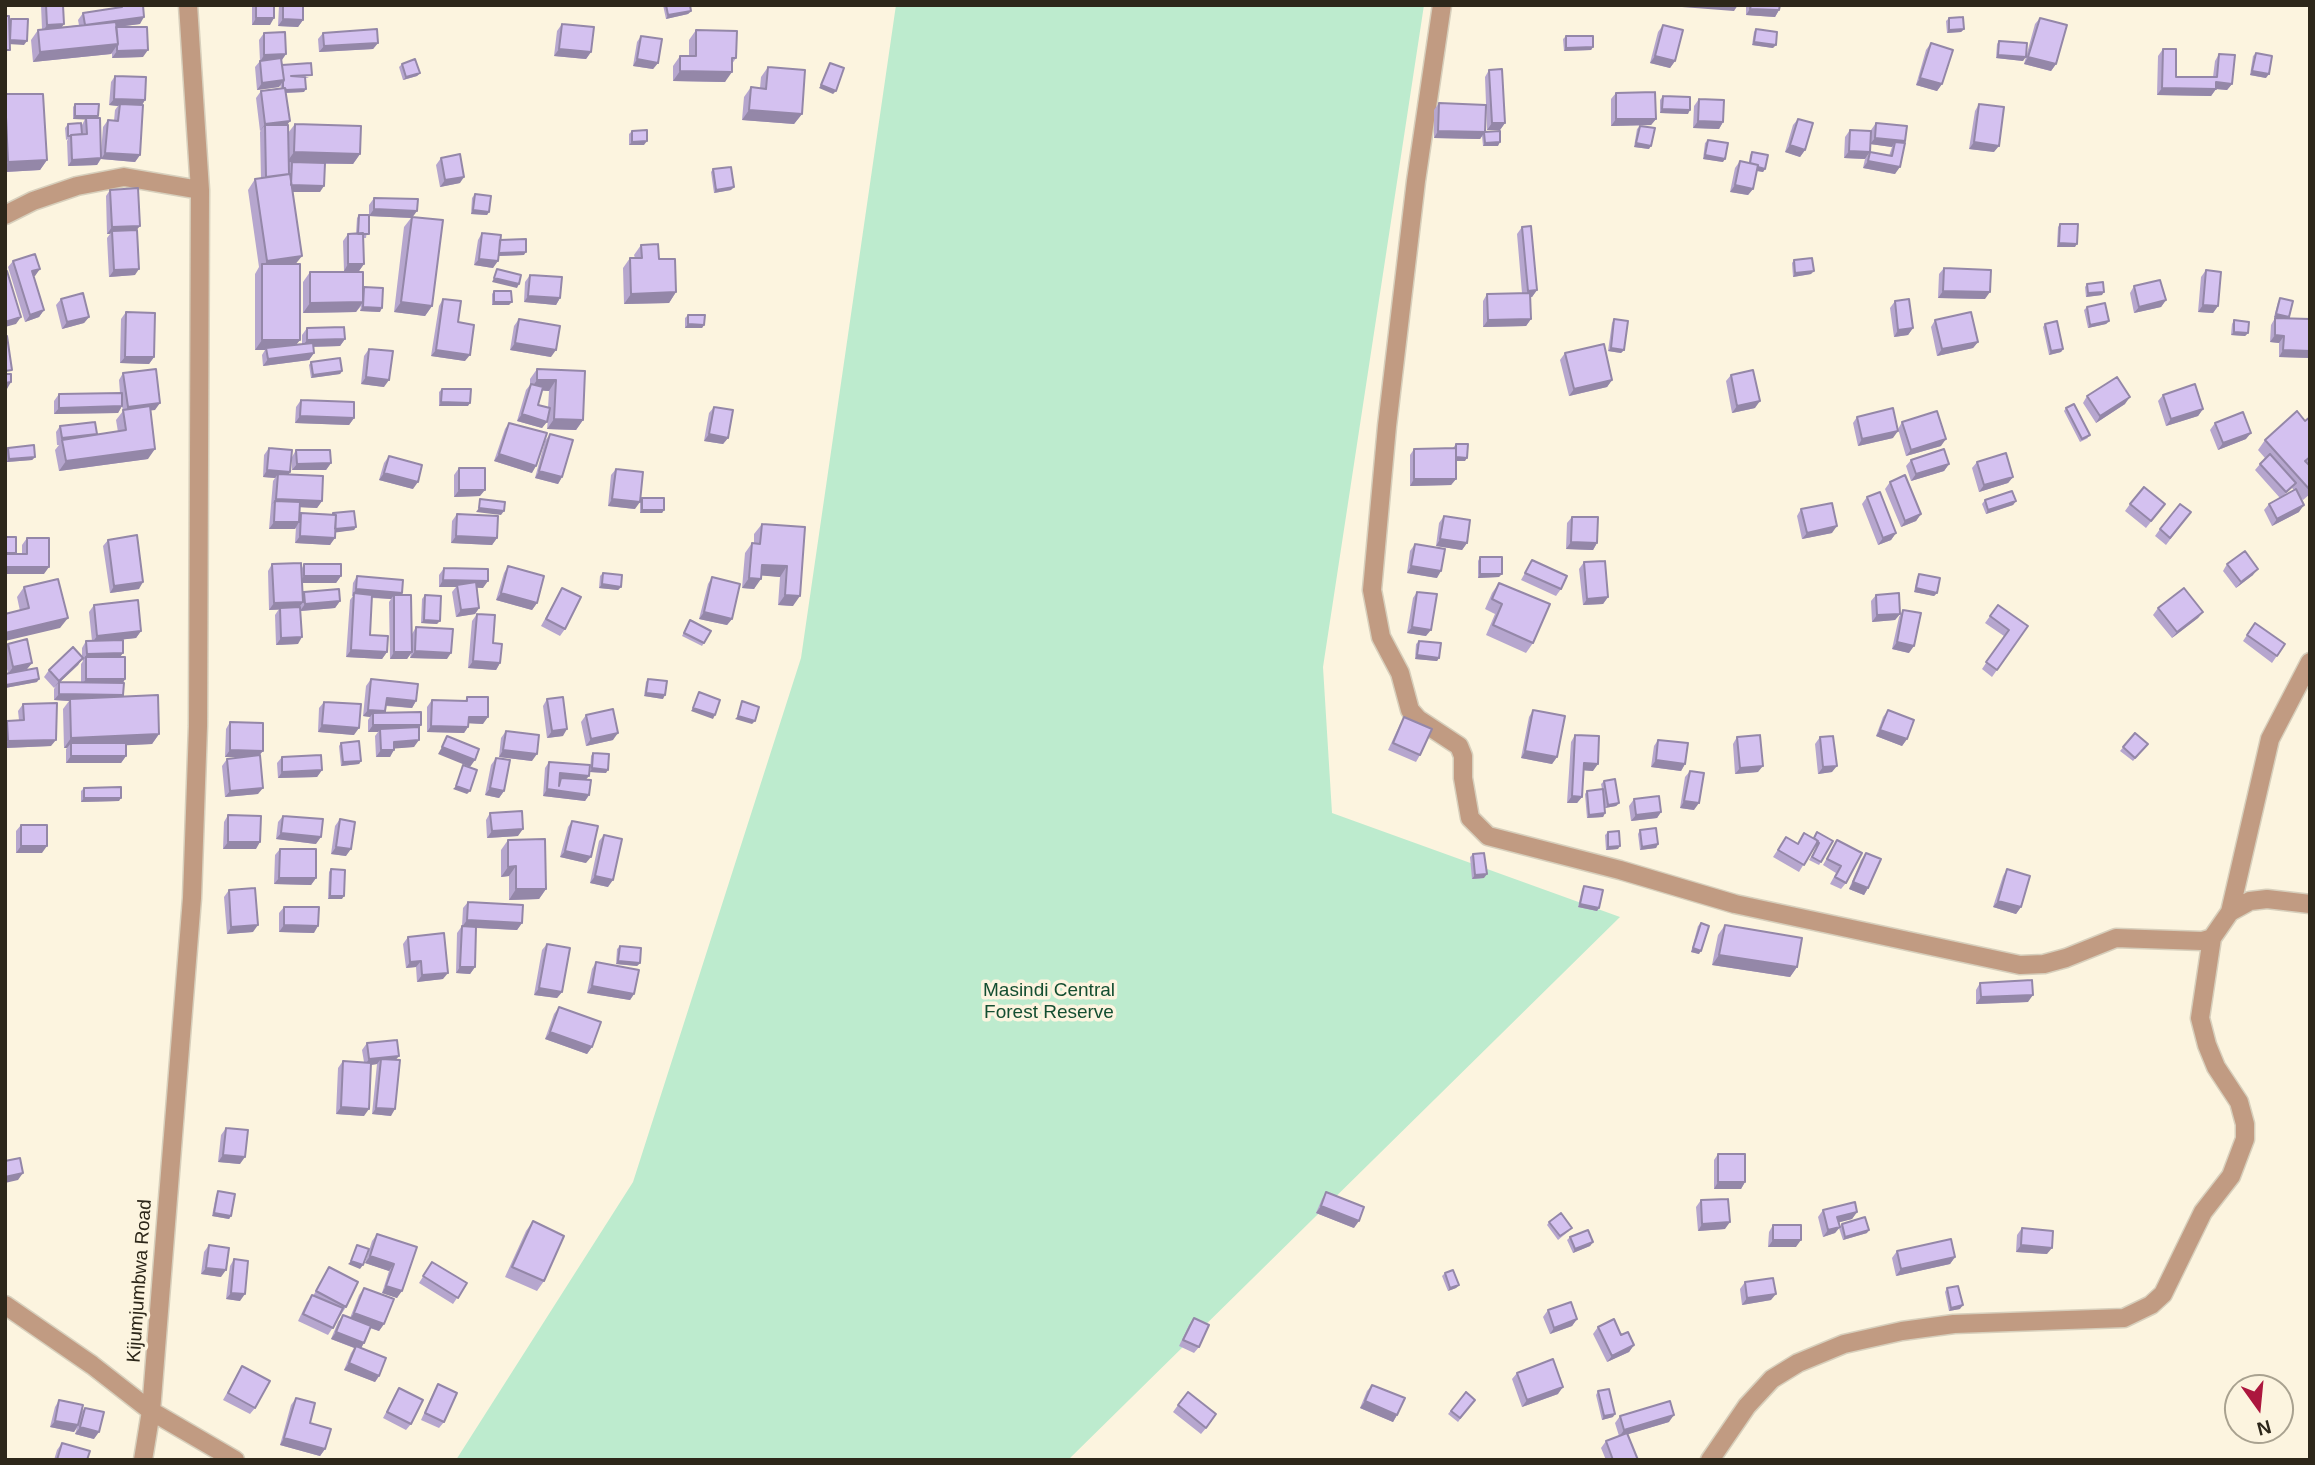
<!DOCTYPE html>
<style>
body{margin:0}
#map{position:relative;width:2315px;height:1465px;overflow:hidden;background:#fcf4df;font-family:Helvetica,sans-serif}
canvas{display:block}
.frame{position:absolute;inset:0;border:7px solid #2d271a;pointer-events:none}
.north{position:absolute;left:2224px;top:1374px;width:70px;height:70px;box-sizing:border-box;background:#fcf4df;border:2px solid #a9a290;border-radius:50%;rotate:165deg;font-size:19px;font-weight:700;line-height:28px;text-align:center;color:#2d271a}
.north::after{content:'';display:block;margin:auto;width:24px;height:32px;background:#ac173e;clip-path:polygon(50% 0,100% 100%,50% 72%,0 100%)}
</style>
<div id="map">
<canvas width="2315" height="1465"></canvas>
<div class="frame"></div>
<div class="north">N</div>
</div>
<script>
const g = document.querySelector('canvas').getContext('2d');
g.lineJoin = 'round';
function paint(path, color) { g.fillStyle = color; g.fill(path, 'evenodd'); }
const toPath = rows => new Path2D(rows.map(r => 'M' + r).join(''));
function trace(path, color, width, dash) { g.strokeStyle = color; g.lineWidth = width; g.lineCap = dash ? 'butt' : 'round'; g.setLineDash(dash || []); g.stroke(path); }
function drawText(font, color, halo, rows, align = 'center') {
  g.font = font + ' Helvetica,sans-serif'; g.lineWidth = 7; g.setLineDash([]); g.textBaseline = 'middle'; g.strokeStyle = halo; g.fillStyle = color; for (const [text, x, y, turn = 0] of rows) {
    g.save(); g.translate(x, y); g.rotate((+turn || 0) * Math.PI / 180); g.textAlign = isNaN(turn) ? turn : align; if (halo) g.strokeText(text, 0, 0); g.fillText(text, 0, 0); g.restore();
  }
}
paint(toPath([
 [896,5,1424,5,1323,667,1332,813,1620,917,1068,1460,456,1460,633,1182,801,658]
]), '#bdebce');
const minor = toPath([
 [1442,5,1416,181,1387,426,1372,590,1381,637,1400,673,1410,710,1418,719,1459,746,1463,756,1463,778,1470,818,1488,836,1620,870,1735,904,2020,965,2044,964,2066,958,2116,938,2202,941,2212,938,2230,912,2270,739,2310,662],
 [5,215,33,201,77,186,124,177,200,190],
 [2230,912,2250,901,2267,899,2310,904],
 [5,1305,92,1365,151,1411,235,1460],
 [143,1460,151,1411,192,898,198,726,200,190,188,5],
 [1710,1460,1747,1406,1772,1379,1798,1363,1844,1344,1902,1331,1954,1324,2124,1318,2151,1305,2163,1294,2203,1212,2231,1176,2245,1139,2245,1124,2239,1102,2216,1067,2207,1045,2200,1018,2212,938]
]);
trace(minor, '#d7cfbc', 21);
trace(minor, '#c19b82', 18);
paint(toPath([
 [41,5,63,5,62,27,79,25,78,20,83,13,116,8,116,5,143,5,140,24,116,27,143,57,112,58,112,53,111,54,33,62,31,40,38,30,42,29],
 [252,5,274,5,270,25,252,25],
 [279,5,303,5,303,20,298,27,278,26],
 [663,5,690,5,691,11,688,14,666,19],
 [1746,5,1780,5,1779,10,1775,17,1746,15],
 [1949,18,1964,29,1961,32,1947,33,1946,21],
 [2040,18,2056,64,2051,71,2024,64,2035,24],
 [562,24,591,52,586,59,554,56,557,31],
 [1663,25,1675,61,1670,68,1650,63,1658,32],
 [1756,29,1773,48,1752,45,1754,32],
 [696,30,736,58,732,64,725,82,673,81,673,66,680,56,689,56,689,40],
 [264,33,286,54,282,60,282,65,309,78,305,78,304,92,286,93,288,133,295,124,360,154,353,164,325,164,320,192,292,192,300,340,296,344,302,344,302,335,307,328,345,339,340,346,313,347,314,353,309,360,263,366,262,355,265,350,255,350,255,274,259,267,248,190,255,179,261,179,260,132,261,130,260,131,256,98,261,91,281,88,280,85,279,87,257,90,255,67,260,61,259,40],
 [323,33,378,43,373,49,319,52,318,39],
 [641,36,658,63,653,69,633,66,637,42],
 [1566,36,1593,47,1591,50,1564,51,1563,39],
 [1999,41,2023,61,1996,58,1997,44],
 [1931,43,1942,84,1937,91,1916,85,1926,50],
 [2163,49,2176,77,2213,77,2215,61,2219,54,2232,84,2227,90,2216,89,2211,96,2157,95,2158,56],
 [2256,53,2266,78,2250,75,2253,56],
 [402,64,420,73,417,76,403,80,399,67],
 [768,67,802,114,794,124,742,120,744,97,751,87,760,88,761,77],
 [1489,70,1505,123,1500,130,1487,130,1485,77],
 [115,76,142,105,140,155,135,162,101,159,97,165,68,166,67,141,68,139,66,140,65,128,68,124,82,125,85,119,73,119,73,107,75,104,98,116,97,118,101,153,103,127,108,120,114,121,115,110,118,106,109,105,111,82],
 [1616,93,1656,119,1651,125,1611,126,1611,99],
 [5,94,47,160,40,170,5,172],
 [1663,96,1688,114,1660,113,1660,100],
 [1699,99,1723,122,1719,129,1693,128,1694,106],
 [1439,103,1485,132,1498,146,1483,146,1482,136,1480,139,1434,138,1434,110],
 [1979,104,1994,152,1969,149,1975,111],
 [1798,119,1805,150,1800,157,1785,152,1793,125],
 [1876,123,1903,143,1895,174,1863,168,1865,159,1870,152,1889,156,1892,147,1870,144,1865,159,1844,158,1845,137,1850,130,1870,143,1871,130],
 [1640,126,1649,149,1634,147,1637,129],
 [632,131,644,145,629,145,629,134],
 [1708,140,1723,162,1703,159,1705,143],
 [1752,152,1765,169,1763,172,1757,171,1753,189,1748,195,1730,192,1735,168,1740,161,1749,163,1750,155],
 [441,158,460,183,440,187,436,165],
 [713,169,731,190,714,193,711,172],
 [110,190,137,230,135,275,109,277,107,238,110,234,107,234,106,196],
 [475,194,489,212,487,215,471,214,472,198],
 [374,198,413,217,432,306,425,316,394,312,404,227,411,218,369,216,366,238,363,238,364,264,359,271,344,271,343,241,348,234,356,234,357,218,359,215,369,215,369,205],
 [2060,224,2075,247,2057,247,2058,227],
 [1522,227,1537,290,1532,297,1530,297,1531,319,1526,326,1483,327,1483,301,1487,294,1522,293,1517,234],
 [482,233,500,240,524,255,498,256,493,268,474,265,478,240],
 [641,245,659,259,676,292,669,303,624,304,623,268,630,258,635,258,634,255],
 [1794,260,1811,274,1793,277,1792,263],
 [13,261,35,276,34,276,44,310,39,317,25,322,8,267],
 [1944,268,1985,299,1938,298,1939,274],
 [2206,270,2218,306,2213,313,2198,312,2201,277],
 [310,272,363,288,380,312,360,311,361,306,356,312,303,313,303,282],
 [530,275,560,298,556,305,524,302,525,282],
 [2087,284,2102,295,2086,297,2085,287],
 [2134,286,2166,300,2161,307,2134,313,2130,293],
 [494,291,509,305,492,305,492,294],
 [2280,298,2287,318,2310,319,2310,358,2279,357,2279,343,2270,342,2271,325,2275,318,2278,318,2274,317,2278,302],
 [61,299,89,317,84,323,62,329,56,305],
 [443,299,458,322,465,361,431,356,439,306],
 [1895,301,1913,328,1908,335,1894,337,1890,308],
 [2087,307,2109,321,2106,324,2088,328,2084,310],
 [126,312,154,357,149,364,120,363,121,319],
 [688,315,704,325,702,328,685,328,685,318],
 [519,319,551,357,510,350,514,326],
 [1614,319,1624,350,1621,353,1608,351,1612,323],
 [1935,320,1978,342,1973,348,1937,356,1931,327],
 [2234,320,2248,333,2245,336,2231,335,2232,324],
 [2045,324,2063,349,2061,352,2049,355,2043,327],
 [369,349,384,387,361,384,364,356],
 [1565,353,1612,380,1607,387,1569,396,1560,360],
 [311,362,342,371,340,374,311,378,309,365],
 [537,369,585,371,583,420,576,430,547,429,548,419,542,428,517,421,526,390,530,385,530,379],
 [542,390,549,391,548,408,538,405],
 [123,373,155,410,150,410,148,459,59,471,55,450,59,445,57,445,56,432,60,426,96,435,118,432,116,420,123,411,122,406,118,413,54,414,54,401,59,394,120,393,119,380],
 [1731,375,1755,408,1732,413,1726,381],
 [442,389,468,406,439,406,439,392],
 [2163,395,2203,409,2198,416,2166,426,2158,401],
 [2087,396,2125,404,2096,423,2083,403],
 [301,400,354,418,349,425,295,423,296,407],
 [714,407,728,438,723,444,704,441,709,413],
 [2066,408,2088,438,2080,442,2064,411],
 [1857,417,1893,438,1858,446,1853,423],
 [2310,417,2310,461,2307,463,2310,466,2310,494,2303,500,2300,497,2299,512,2272,526,2264,510,2269,504,2280,498,2255,470,2265,458,2258,450,2265,440,2305,421],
 [2292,488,2294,490,2284,495],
 [1902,422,1941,446,1906,456,1898,429],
 [509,423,532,473,494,461,505,429],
 [2215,423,2246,439,2218,450,2210,430],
 [550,434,562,477,558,484,535,478,545,441],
 [1456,444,1465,461,1456,461,1456,479,1451,485,1410,486,1410,455,1414,449,1453,448],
 [8,448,35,457,32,460,7,462,6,451],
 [269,448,290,472,288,474,322,501,317,508,300,507,300,515,301,513,332,514,333,513,356,527,354,530,335,532,330,545,295,543,296,527,295,529,269,529,273,481,275,478,263,477,264,455],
 [296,450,331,463,326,470,292,470,292,457],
 [389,456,413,489,379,480,384,463],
 [1911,460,1949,464,1944,471,1911,481,1906,466],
 [1977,462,2013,477,2008,483,1979,492,1972,468],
 [459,468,480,496,454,497,454,475],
 [616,469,635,509,608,506,611,475],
 [1890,482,1921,514,1916,521,1901,527,1885,489],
 [1867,497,1896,533,1891,540,1878,545,1862,504],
 [642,498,664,510,662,513,640,513,640,502],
 [1985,500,2016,501,2013,505,1986,514,1982,504],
 [2130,504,2165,504,2146,528,2125,511],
 [1801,509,1832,533,1802,539,1797,516],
 [2191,512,2166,545,2155,536,2160,529],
 [457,514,497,538,492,545,451,543,452,521],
 [1444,516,1467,543,1462,550,1436,546,1439,523],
 [1572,517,1597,543,1593,550,1566,549,1567,523],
 [762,524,805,527,793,606,778,605,780,577,761,575,754,589,742,588,745,553,752,543,754,543,754,534],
 [5,537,15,554,22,554,22,545,27,538,44,574,5,574],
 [108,540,139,589,110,593,103,546],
 [1415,544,1437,578,1407,573,1410,551],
 [1480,557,1499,577,1478,578,1478,561],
 [1532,560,1561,589,1556,596,1521,580],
 [1584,562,1608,597,1603,604,1583,605,1579,569],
 [272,564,302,568,304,564,341,576,336,583,302,583,302,594,304,592,340,601,335,608,301,611,298,644,276,645,275,615,279,609,269,610,268,571],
 [2227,564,2253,575,2236,588,2223,571],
 [508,566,537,603,532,610,496,600,504,573],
 [444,568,483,588,477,587,479,608,475,614,456,617,452,592,456,587,439,587,439,575],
 [603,573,621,587,618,590,599,588,600,576],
 [1919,574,1937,593,1934,596,1914,592,1917,577],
 [357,576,402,593,400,595,412,634,416,627,447,659,410,658,411,653,407,659,390,659,389,602,391,599,372,598,370,635,387,652,382,659,346,657,350,600,353,596,352,596,353,583],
 [712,577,732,619,727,625,699,619,708,584],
 [1499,583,1533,643,1526,653,1486,635,1495,614,1485,609,1492,593],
 [24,587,60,628,20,611,17,597],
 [562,588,565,629,560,636,541,626],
 [1417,592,1426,636,1407,633,1413,598],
 [425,595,437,624,421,623,422,599],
 [1876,595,1900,614,1895,620,1872,622,1871,601],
 [94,605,141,631,136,638,116,640,125,679,123,683,122,696,159,734,152,744,126,745,126,756,121,763,66,763,66,749,67,748,64,748,63,709,69,701,54,700,54,689,56,686,54,688,44,677,49,670,82,657,82,648,86,641,92,641,89,612],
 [82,659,83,661,81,664,81,682,60,682,78,665],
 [1998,605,2028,626,1992,677,1982,669,2004,636,1985,623],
 [2158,608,2203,612,2198,618,2172,638,2153,615],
 [1903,610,1909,653,1892,649,1899,617],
 [477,614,493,643,500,663,496,670,468,668,472,621],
 [690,620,704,643,702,646,682,636],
 [2255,623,2285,644,2272,663,2243,641],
 [1419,641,1439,658,1437,661,1415,659,1416,644],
 [8,644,32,663,27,669,37,682,5,688,5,674,8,673,5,661,5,647],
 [371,679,416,701,412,708,386,706,384,713,421,725,419,728,414,747,394,748,390,757,376,757,375,736,378,732,368,732,368,720,370,717,363,716,366,686],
 [648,679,663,699,644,696,646,682],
 [467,697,483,724,468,723,468,727,464,733,427,732,427,707,432,700,465,701],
 [547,699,563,736,547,738,543,706],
 [324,702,354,735,318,732,319,708],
 [23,704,51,746,5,748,5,724,7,721,19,720,18,711],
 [1533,710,1557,757,1552,764,1521,758,1529,717],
 [1888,710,1907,739,1902,746,1876,736,1883,717],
 [586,715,613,740,586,746,581,722],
 [1404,717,1420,755,1416,762,1388,750,1400,724],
 [230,722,260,755,258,794,225,797,222,766,227,759,240,757,225,757,226,729],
 [506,731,532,761,499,757,501,738],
 [2135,733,2148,744,2133,761,2120,751],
 [1575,735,1593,771,1583,770,1582,797,1577,803,1567,803,1571,742],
 [1737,737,1758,772,1735,774,1733,744],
 [1820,737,1832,772,1818,774,1815,744],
 [1658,740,1685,764,1681,771,1651,767,1654,746],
 [341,743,361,761,359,764,341,766,339,746],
 [593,753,606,773,590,772,591,756],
 [282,757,322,770,317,777,278,778,277,763],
 [496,758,504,791,499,798,485,795,491,765],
 [549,762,586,780,589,795,585,801,543,796,545,768],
 [1690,771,1694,810,1680,808,1685,777],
 [1604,781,1619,803,1616,806,1605,808,1603,794,1605,813,1603,817,1587,818,1585,794,1587,791,1602,789,1601,784],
 [84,788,119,801,81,802,81,791],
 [1634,799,1661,812,1657,818,1631,821,1629,806],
 [490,813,518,836,487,838,486,820],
 [228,815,256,849,223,849,224,822],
 [283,816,316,844,276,839,278,822],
 [340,819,346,856,331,854,335,826],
 [572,821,586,863,560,857,568,827],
 [21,825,42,853,16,853,16,831],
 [1640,830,1658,844,1656,848,1640,850,1638,834],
 [1608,832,1618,849,1606,850,1605,835],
 [1817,832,1821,862,1819,865,1809,860,1817,847,1815,846,1799,872,1773,857,1786,837,1797,844,1804,833,1813,838],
 [604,835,608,887,590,883,599,841],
 [508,840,546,889,539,899,509,900,509,876,501,877,501,850],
 [1837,840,1846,883,1841,889,1830,884,1836,873,1823,865],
 [280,849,316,878,311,885,274,884,275,855],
 [1866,853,1868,888,1864,895,1849,889,1861,860],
 [1473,854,1484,878,1472,879,1470,857],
 [331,869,342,899,328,899,329,872],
 [2007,869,2021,907,2016,914,1993,907,2003,876],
 [1584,886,1599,908,1597,911,1578,907,1582,889],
 [229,890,253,932,227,934,224,897],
 [468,902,522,923,517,930,476,928,475,967,470,974,456,973,457,933,462,926,463,908],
 [284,907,314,933,279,932,279,913],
 [1701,923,1699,954,1691,952,1698,926],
 [1725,925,1797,967,1790,977,1712,965,1718,935],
 [408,937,443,979,417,982,416,967,406,968,403,944],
 [547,944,562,992,557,998,534,995,542,950],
 [620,946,640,963,637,966,616,964,617,949],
 [596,962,634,994,630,1000,587,993,592,969],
 [1980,983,2028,1002,1976,1004,1976,990],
 [559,1007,592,1047,587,1054,545,1039,554,1014],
 [367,1043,396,1060,391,1116,372,1114,377,1064,371,1065,364,1116,336,1114,338,1068,343,1061,364,1062,362,1050],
 [226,1128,240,1164,218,1162,221,1135],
 [1718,1154,1745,1182,1741,1189,1714,1189,1714,1160],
 [218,1191,231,1216,229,1219,212,1216,216,1195],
 [1326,1192,1354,1228,1316,1213,1322,1199],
 [1701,1200,1725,1229,1698,1231,1696,1207],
 [1823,1210,1857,1212,1852,1219,1839,1222,1840,1227,1835,1233,1823,1237,1818,1217],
 [533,1221,544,1281,537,1291,505,1277,526,1231],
 [1549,1222,1569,1231,1558,1240,1547,1225],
 [1842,1224,1867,1233,1843,1240,1839,1228],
 [1773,1225,1796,1247,1768,1247,1769,1232],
 [2022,1228,2047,1254,2016,1252,2017,1235],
 [377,1234,417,1247,397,1298,382,1293,389,1271,365,1263,372,1241],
 [1570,1237,1593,1242,1590,1246,1573,1253,1567,1240],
 [209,1245,221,1277,201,1274,204,1252],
 [1897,1251,1955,1257,1950,1264,1896,1276,1892,1258],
 [234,1259,240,1301,226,1299,230,1266],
 [432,1262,467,1283,453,1304,419,1283],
 [329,1267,346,1307,328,1335,298,1321,307,1302,313,1296],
 [1445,1273,1459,1285,1456,1288,1448,1291,1442,1276],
 [1745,1282,1771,1300,1742,1305,1740,1289],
 [364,1288,384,1324,379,1331,370,1328,361,1348,379,1376,375,1382,344,1370,351,1353,354,1348,331,1339,338,1322,343,1315,350,1318,359,1295],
 [1947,1288,1960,1309,1949,1311,1945,1292],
 [1548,1310,1577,1319,1572,1326,1550,1334,1543,1317],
 [1194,1318,1199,1347,1194,1353,1179,1346,1189,1325],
 [1598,1327,1621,1335,1634,1345,1629,1352,1607,1362,1593,1334],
 [242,1366,255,1408,250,1414,223,1400],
 [1517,1373,1558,1394,1522,1407,1512,1379],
 [438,1384,444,1422,439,1428,421,1420,434,1391],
 [1372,1385,1397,1415,1393,1422,1360,1408,1367,1391],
 [399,1388,411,1424,406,1430,383,1418],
 [1598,1391,1613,1417,1602,1420,1596,1395],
 [1466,1392,1475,1400,1458,1422,1448,1414],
 [296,1398,325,1449,320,1456,280,1445,291,1405],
 [59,1400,81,1412,85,1408,94,1439,75,1434,77,1428,74,1432,50,1427,55,1407],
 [1178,1405,1212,1421,1201,1434,1173,1412],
 [1620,1416,1669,1422,1628,1434,1638,1460,1606,1460,1601,1448,1606,1441,1619,1436,1615,1423],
 [62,1443,87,1460,54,1460,57,1450]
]), '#b6a6ce');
paint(toPath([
 [1683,5,1738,5,1734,11,1682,7],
 [1750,9,1779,10,1775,17,1746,15],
 [691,11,688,14,666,19,668,15],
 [144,17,140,24,80,32,85,25],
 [256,18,274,18,270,25,252,25],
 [283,19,303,20,298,27,278,26],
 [64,24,60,30,43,31,47,25],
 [1964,29,1961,32,1947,33,1949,30],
 [10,40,27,41,24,45,8,44],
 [1754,42,1776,45,1773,48,1752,45],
 [378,43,373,49,319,52,324,46],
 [118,44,111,54,33,62,40,52],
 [1593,47,1591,50,1564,51,1566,48],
 [559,49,591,52,586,59,554,56],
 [148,50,143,57,112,58,117,51],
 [286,54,281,61,260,62,264,55],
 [1998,55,2026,57,2023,61,1996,58],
 [1655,56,1675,61,1670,68,1650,63],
 [2028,57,2056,64,2051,71,2024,64],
 [637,59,658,63,653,69,633,66],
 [680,71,732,72,725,82,673,81],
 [2252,71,2269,74,2266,78,2250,75],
 [420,73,417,76,403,80,406,77],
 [1920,78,1942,84,1937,91,1916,85],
 [284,80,279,87,257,90,262,83],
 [2216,82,2232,84,2227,90,2216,89,2211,96,2157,95,2162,88],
 [821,85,836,91,833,94,819,88],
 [306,89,304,92,281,93,283,90],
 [114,99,145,100,141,107,120,104,118,106,109,105],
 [1662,109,1690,110,1688,114,1660,113],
 [749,110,802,114,794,124,742,120],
 [75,116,98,116,96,120,73,119],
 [1616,119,1656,119,1651,125,1611,126],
 [290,121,285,128,265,125,260,131,265,124],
 [1698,121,1723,122,1719,129,1693,128],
 [1492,123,1505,123,1500,130,1487,130],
 [1438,131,1485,132,1480,139,1434,138],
 [1875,138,1905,141,1901,147,1895,142,1892,147,1870,144],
 [647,141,644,145,629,145,632,142],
 [1500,142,1498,146,1483,146,1485,143],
 [1974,142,1999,146,1994,152,1969,149],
 [1636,143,1651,146,1649,149,1634,147],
 [1790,145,1805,150,1800,157,1785,152],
 [1849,151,1870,152,1865,159,1844,158],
 [294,152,360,154,353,164,287,162],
 [105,153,140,155,135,162,101,159],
 [1705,155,1725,159,1723,162,1703,159],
 [101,158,97,165,68,166,72,160],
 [47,160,40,170,5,172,5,167,8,162],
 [1868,161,1900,167,1895,174,1863,168],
 [1750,166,1765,169,1763,172,1747,169],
 [464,177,460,183,440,187,445,180],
 [291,185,324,186,320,192,287,192],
 [1735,185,1753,189,1748,195,1730,192],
 [734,187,731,190,714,193,716,190],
 [374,209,417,211,412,218,369,216],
 [473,210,489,212,487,215,471,214],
 [140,226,135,232,112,231,110,234,107,234,112,227],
 [2059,243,2077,244,2075,247,2057,247],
 [526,252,524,255,497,256,499,253],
 [302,256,294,266,262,268,267,261],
 [479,259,498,261,493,268,474,265],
 [348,264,364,264,359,271,344,271],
 [40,269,35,276,27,278,32,271],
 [139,269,135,275,109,277,114,270],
 [1814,271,1811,274,1793,277,1795,273],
 [494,278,519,284,517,288,492,282],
 [1537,290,1532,297,1523,298,1528,291],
 [1943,291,1990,292,1985,299,1938,298],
 [676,292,669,303,624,304,631,294],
 [2104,292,2102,295,2086,297,2088,293],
 [528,296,560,298,556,305,524,302],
 [2166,300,2161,307,2134,313,2139,307],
 [363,302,356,312,303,313,310,303],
 [401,302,432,306,425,316,394,312],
 [494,302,512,302,509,305,492,305],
 [2203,305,2218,306,2213,313,2198,312],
 [363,307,382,308,380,312,360,311],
 [44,310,39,317,25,322,30,315],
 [2276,314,2289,317,2286,320,2274,317],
 [21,317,16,324,5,327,5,322],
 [89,317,84,323,62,329,67,322],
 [1531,319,1526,326,1483,327,1488,320],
 [2109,321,2106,324,2088,328,2090,325],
 [688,324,704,325,702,328,685,328],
 [1913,328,1908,335,1894,337,1898,330],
 [2234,332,2248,333,2245,336,2231,335],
 [2275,335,2284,336,2279,343,2270,342],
 [345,339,340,346,302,347,307,340],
 [262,340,300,340,292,350,266,348,265,350,255,350],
 [1978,342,1973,348,1937,356,1942,349],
 [515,343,556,350,551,357,510,350],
 [1611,348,1624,350,1621,353,1608,351],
 [2063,349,2061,352,2049,355,2051,351],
 [436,350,470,355,465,361,431,356],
 [2283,350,2310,351,2310,358,2279,357],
 [314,353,309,360,263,366,268,359],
 [125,357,154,357,149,364,120,363],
 [342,371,340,374,311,378,313,375],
 [366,377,389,380,384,387,361,384],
 [537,380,556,380,549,391,530,390],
 [1612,380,1607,387,1569,396,1574,389],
 [11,382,7,389,5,389,5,383],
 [2130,397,2125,404,2096,423,2100,416],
 [1760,401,1755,408,1732,413,1737,406],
 [441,402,470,403,468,406,439,406],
 [160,403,155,410,123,414,128,407],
 [122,406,118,413,54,414,59,408],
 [2203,409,2198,416,2166,426,2171,419],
 [522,414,547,422,542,428,517,421],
 [300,416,354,418,349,425,295,423],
 [554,419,583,420,576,430,547,429],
 [1898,431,1893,438,1858,446,1862,439],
 [2251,433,2246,439,2218,450,2223,443],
 [709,434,728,438,723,444,704,441],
 [1946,439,1941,446,1906,456,1911,450],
 [155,449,148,459,59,471,66,461],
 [499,454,536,466,532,473,494,461],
 [35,457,32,460,7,462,9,459],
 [1455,457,1467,458,1465,461,1452,461],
 [331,463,326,470,292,470,297,464],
 [1949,464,1944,471,1911,481,1916,474],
 [267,470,290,472,286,479,278,474,275,478,263,477],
 [539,471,562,477,558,484,535,478],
 [384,473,418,482,413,489,379,480],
 [2013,477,2008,483,1979,492,1984,485],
 [1414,479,1456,479,1451,485,1410,486],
 [459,490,485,490,480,496,454,497],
 [276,499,322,501,317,508,275,506,275,501,271,505],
 [612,499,640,502,635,509,608,506],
 [2016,501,2013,505,1986,514,1988,510],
 [2304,505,2299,512,2272,526,2277,519],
 [479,508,504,511,501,515,476,512],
 [642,510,664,510,662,513,640,513],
 [1921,514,1916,521,1901,527,1905,521],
 [274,522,299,522,295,529,269,529],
 [1837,526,1832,533,1802,539,1807,533],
 [356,527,354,530,332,533,335,529],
 [1896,533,1891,540,1878,545,1883,538],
 [300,536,335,538,330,545,295,543],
 [456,536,497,538,492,545,451,543],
 [1440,539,1467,543,1462,550,1436,546],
 [1571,542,1597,543,1593,550,1566,549],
 [762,565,787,566,780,577,755,575],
 [1411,566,1441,571,1437,578,1407,573],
 [5,567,49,567,44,574,5,574],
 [2258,569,2253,575,2236,588,2241,582],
 [1480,574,1502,574,1499,577,1478,578],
 [304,576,341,576,336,583,299,583],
 [749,578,761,579,754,589,742,588],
 [443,580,488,581,483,588,457,587,457,585,456,587,439,587],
 [143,582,139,589,110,593,114,586],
 [602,584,621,587,618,590,599,588],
 [1916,588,1937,593,1934,596,1914,592],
 [356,589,402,593,397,600,394,595,391,599,354,596,354,593,352,596],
 [501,593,537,603,532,610,496,600],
 [785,595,800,596,793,606,778,605],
 [1608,597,1603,604,1583,605,1587,599],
 [340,601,335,608,300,611,305,604],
 [303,602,298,609,269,610,274,603],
 [479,608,475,614,456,617,461,610],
 [704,612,732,619,727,625,699,619],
 [2203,612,2198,618,2172,638,2177,632],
 [1900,614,1895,620,1872,622,1877,615],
 [68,618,60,628,5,641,5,633],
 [424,620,440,621,437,624,421,623],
 [1412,627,1431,630,1426,636,1407,633],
 [141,631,136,638,92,643,97,636],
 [302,637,298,644,276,645,281,638],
 [1897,642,1914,646,1909,653,1892,649],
 [351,650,387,652,382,659,346,657],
 [415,651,451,653,447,659,410,658],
 [394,652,412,652,407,659,390,659],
 [123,653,118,660,86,657,82,661,87,654],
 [1417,655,1439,658,1437,661,1415,659],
 [83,658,78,665,59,683,59,682,54,688,59,681],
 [473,661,500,663,496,670,468,668],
 [32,663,27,669,8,674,13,667],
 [39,679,37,682,5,688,6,685],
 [86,679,125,679,121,686,81,686],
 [646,693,665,695,663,699,644,696],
 [59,694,123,695,118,702,70,699,69,701,54,700],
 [387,698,416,701,412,708,382,705],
 [693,708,715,715,713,719,691,711],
 [368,710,385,711,381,718,373,713,370,717,363,716],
 [738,716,755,721,752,724,735,719],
 [469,717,488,717,483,724,464,723],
 [322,725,359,728,354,735,318,732],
 [373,725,421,725,416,731,380,729,378,732,368,732],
 [431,726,468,727,464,733,427,732],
 [567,729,563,736,547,738,552,731],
 [1880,730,1907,739,1902,746,1876,736],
 [618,733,613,740,586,746,591,739],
 [159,734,152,744,71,748,71,743,67,748,64,748,71,738],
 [56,740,51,746,5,748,5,745,8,741],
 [419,740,414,747,389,749,394,742],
 [442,747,475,760,470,767,438,754],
 [230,750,263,751,258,757,225,757],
 [381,750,394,750,390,757,376,757],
 [503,750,537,754,532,761,499,757],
 [1525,751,1557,757,1552,764,1521,758],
 [71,756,126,756,121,763,66,763],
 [1656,760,1685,764,1681,771,1651,767],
 [361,761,359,764,341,766,343,762],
 [1584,763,1598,764,1593,771,1579,770],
 [1763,766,1758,772,1735,774,1740,768],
 [1837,766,1832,772,1818,774,1823,767],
 [592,768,608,770,606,773,590,772],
 [322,770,317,777,278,778,282,772],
 [560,773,589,776,584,782,561,778,559,780],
 [456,786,470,791,467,794,453,789],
 [263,788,258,794,225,797,230,791],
 [490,788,504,791,499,798,485,795],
 [547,789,589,795,585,801,543,796],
 [1572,796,1582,797,1577,803,1567,803],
 [84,798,121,798,119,801,81,802],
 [1684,801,1699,803,1694,810,1680,808],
 [1619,803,1616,806,1605,808,1608,805],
 [1661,812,1657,818,1631,821,1636,815],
 [1605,813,1603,817,1587,818,1589,815],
 [523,829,518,836,487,838,492,831],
 [281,833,321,837,316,844,276,839],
 [228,842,260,842,256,849,223,849],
 [1658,844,1656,848,1640,850,1642,847],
 [21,846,47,846,42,853,16,853],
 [1620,846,1618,849,1606,850,1608,847],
 [336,847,351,849,346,856,331,854],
 [565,851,591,857,586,863,560,857],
 [516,866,509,876,501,877,508,867],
 [1487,874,1484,878,1472,879,1475,875],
 [595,876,613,880,608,887,590,883],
 [279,878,316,878,311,885,274,884],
 [1853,882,1868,888,1864,895,1849,889],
 [516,889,546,889,539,899,509,900],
 [330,896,344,896,342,899,328,899],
 [1998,901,2021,907,2016,914,1993,907],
 [1580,904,1599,908,1597,911,1578,907],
 [467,920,522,923,517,930,462,927],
 [258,925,253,932,227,934,231,927],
 [284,925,318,926,314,933,279,932],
 [1693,948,1701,951,1699,954,1691,952],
 [1719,955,1797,967,1790,977,1712,965],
 [421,961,416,967,406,968,410,962],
 [618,961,640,963,637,966,616,964],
 [460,967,475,967,470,974,456,973],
 [448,973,443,979,417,982,422,975],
 [592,986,634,994,630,1000,587,993],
 [539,988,562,992,557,998,534,995],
 [2033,995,2028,1002,1976,1004,1981,997],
 [550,1032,592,1047,587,1054,545,1039],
 [399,1056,394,1062,381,1059,377,1064,364,1066,369,1059],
 [341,1107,369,1109,364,1116,336,1114],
 [376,1108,395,1109,391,1116,372,1114],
 [223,1155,245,1157,240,1164,218,1162],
 [23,1173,18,1180,5,1183,5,1177],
 [1718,1182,1745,1182,1741,1189,1714,1189],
 [1321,1206,1359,1221,1354,1228,1316,1213],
 [1857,1212,1852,1219,1833,1224,1837,1217],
 [214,1213,231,1216,229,1219,212,1216],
 [1730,1222,1725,1229,1698,1231,1702,1224],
 [1840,1227,1835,1233,1823,1237,1828,1230],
 [1869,1230,1867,1233,1843,1240,1845,1237],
 [1773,1240,1801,1240,1796,1247,1768,1247],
 [1593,1242,1590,1246,1573,1253,1575,1249],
 [2021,1245,2052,1248,2047,1254,2016,1252],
 [370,1256,394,1264,389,1271,365,1263],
 [1955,1257,1950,1264,1896,1276,1901,1269],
 [351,1261,363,1265,360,1269,348,1264],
 [206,1268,226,1270,221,1277,201,1274],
 [1459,1285,1456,1288,1448,1291,1450,1288],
 [386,1286,402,1291,397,1298,382,1293],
 [231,1293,245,1294,240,1301,226,1299],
 [1776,1294,1771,1300,1742,1305,1747,1298],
 [1963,1305,1960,1309,1949,1311,1951,1308],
 [354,1313,384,1324,379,1331,349,1320],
 [1577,1319,1572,1326,1550,1334,1554,1328],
 [336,1332,364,1343,360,1350,331,1339],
 [1634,1345,1629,1352,1607,1362,1612,1356],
 [349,1363,379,1376,375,1382,344,1370],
 [1563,1387,1558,1394,1522,1407,1527,1400],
 [1365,1401,1397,1415,1393,1422,1360,1408],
 [1615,1414,1613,1417,1602,1420,1604,1416],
 [1674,1415,1669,1422,1619,1437,1624,1430],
 [55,1421,78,1425,74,1432,50,1427],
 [80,1427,99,1432,94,1439,75,1434],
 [284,1438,325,1449,320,1456,280,1445]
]), '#9487a8');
const building = toPath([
 [46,5,63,5,64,24,47,25,46,5],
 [122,5,143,5,144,17,85,25,83,13,122,7,122,5],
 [256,5,274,5,274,18,256,18,256,5],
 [283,5,303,5,303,20,283,19,283,5],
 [666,5,690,5,691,11,668,15,666,5],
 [1751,5,1780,5,1779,10,1750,9,1751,5],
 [5,16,9,16,10,50,5,50,5,16],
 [1963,17,1964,29,1949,30,1949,18,1963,17],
 [2040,18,2067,25,2056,64,2028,57,2040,18],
 [11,19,28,19,27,41,10,40,11,19],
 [116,22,118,44,40,52,38,30,116,22],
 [562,24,594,27,591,52,559,49,562,24],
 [1663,25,1683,30,1675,61,1655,56,1663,25],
 [116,27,147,27,148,50,117,51,117,46,118,44,116,27],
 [377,29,378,43,324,46,323,33,377,29],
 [1756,29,1777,32,1776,45,1754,42,1756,29],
 [696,30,737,31,736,58,732,58,732,72,680,71,680,56,696,56,696,30],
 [285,32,286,54,264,55,264,33,285,32],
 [641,36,662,39,658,63,637,59,641,36],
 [1566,36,1593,36,1593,47,1566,48,1566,36],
 [1999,41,2027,43,2026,57,1998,55,1999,41],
 [1931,43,1953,50,1942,84,1920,78,1931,43],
 [2163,49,2176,49,2176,77,2217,77,2219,54,2235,55,2232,84,2216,82,2216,89,2162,88,2163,49],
 [2256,53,2272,56,2269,74,2252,71,2256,53],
 [281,58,284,80,262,83,260,61,281,58],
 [415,59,420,73,406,77,402,64,415,59],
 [311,63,312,75,291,76,305,77,306,89,286,90,285,88,283,88,283,82,284,80,282,65,311,63],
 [830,63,844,68,836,91,821,85,830,63],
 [768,67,805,70,802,114,749,110,751,87,766,89,768,67],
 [1502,69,1505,123,1492,123,1489,70,1502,69],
 [115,76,146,77,145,100,114,99,115,76],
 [285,88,290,121,265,124,261,91,285,88],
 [1655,92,1656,119,1616,119,1616,93,1655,92],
 [5,94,43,94,47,160,8,162,5,94],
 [1663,96,1690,97,1690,110,1662,109,1663,96],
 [1699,99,1724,100,1723,122,1698,121,1699,99],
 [1439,103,1486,105,1485,132,1438,131,1439,103],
 [75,104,99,104,98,116,75,116,75,104],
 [120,104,143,105,140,155,105,153,108,120,118,121,120,104],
 [1979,104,2004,107,1999,146,1974,142,1979,104],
 [86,118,100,118,101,158,72,160,71,135,87,134,86,118],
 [1798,119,1813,123,1805,150,1790,145,1798,119],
 [81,123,82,134,71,135,71,136,68,136,68,124,81,123],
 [1876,123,1907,126,1905,141,1875,138,1876,123],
 [295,124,361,126,360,154,294,152,295,124],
 [265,125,288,125,289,174,266,177,265,125],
 [1640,126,1655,128,1651,146,1636,143,1640,126],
 [647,130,647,141,632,142,632,131,647,130],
 [1850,130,1871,131,1870,152,1849,151,1850,130],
 [1500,131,1500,142,1485,143,1484,132,1500,131],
 [1708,140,1728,143,1725,159,1705,155,1708,140],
 [1895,142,1905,143,1900,167,1868,161,1870,152,1892,156,1895,142],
 [1752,152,1768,155,1765,169,1758,167,1758,165,1750,163,1752,152],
 [460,154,464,177,445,180,441,158,460,154],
 [1740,161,1758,165,1753,189,1735,185,1740,161],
 [292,162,325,163,324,186,291,185,292,162],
 [731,167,734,187,716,190,713,169,731,167],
 [290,174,302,256,267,261,255,179,290,174],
 [138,188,140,226,112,227,110,190,138,188],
 [475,194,491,196,489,212,473,210,475,194],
 [374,198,418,199,417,211,374,209,374,198],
 [359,215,369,215,369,234,358,234,359,215],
 [412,217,443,220,432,306,401,302,412,217],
 [2060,224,2078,224,2077,244,2059,243,2060,224],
 [1531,226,1537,290,1528,291,1522,227,1531,226],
 [137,230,139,269,114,270,112,231,137,230],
 [363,233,364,264,348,264,348,234,363,233],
 [482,233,501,235,498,261,479,259,482,233],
 [526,239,526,252,499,253,500,240,526,239],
 [658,244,659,259,675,259,676,292,631,294,630,258,642,258,641,245,658,244],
 [35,254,40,269,32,271,44,310,30,315,13,261,35,254],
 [1812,258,1814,271,1795,273,1794,260,1812,258],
 [262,264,300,264,300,340,262,340,262,264],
 [1944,268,1991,270,1990,292,1943,291,1944,268],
 [497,269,521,275,519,284,494,278,497,269],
 [2206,270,2221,272,2218,306,2203,305,2206,270],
 [7,271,21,317,5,322,5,272,7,271],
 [310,272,363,272,363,302,310,303,310,272],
 [530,275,562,277,560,298,528,296,530,275],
 [2160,280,2166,300,2139,307,2134,286,2160,280],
 [2103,282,2104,292,2088,293,2087,284,2103,282],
 [364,287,383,288,382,308,363,307,364,287],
 [494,291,511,291,512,302,494,302,494,291],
 [83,293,89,317,67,322,61,299,83,293],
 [1530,293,1531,319,1488,320,1487,294,1530,293],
 [2280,298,2293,301,2289,317,2276,314,2280,298],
 [443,299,461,301,458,322,474,325,470,355,436,350,443,299],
 [1909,299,1913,328,1898,330,1895,301,1909,299],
 [2105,303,2109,321,2090,325,2087,307,2105,303],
 [126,312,155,313,154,357,125,357,126,312],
 [1971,312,1978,342,1942,349,1935,320,1971,312],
 [688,315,705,315,704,325,688,324,688,315],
 [2275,318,2310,319,2310,351,2283,350,2284,336,2275,335,2275,318],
 [519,319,560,326,556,350,515,343,519,319],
 [1614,319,1628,321,1624,350,1611,348,1614,319],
 [2234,320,2249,322,2248,333,2234,332,2234,320],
 [2057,321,2063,349,2051,351,2045,324,2057,321],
 [344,327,345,339,307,340,307,328,344,327],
 [5,336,7,336,12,370,5,371,5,336],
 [313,343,314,353,268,359,266,348,313,343],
 [1604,344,1612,380,1574,389,1565,353,1604,344],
 [369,349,393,351,389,380,366,377,369,349],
 [340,358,342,371,313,375,311,362,340,358],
 [156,369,160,403,128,407,123,373,156,369],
 [537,369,585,371,583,420,554,419,556,380,537,380,537,369],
 [1753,370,1760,401,1737,406,1731,375,1753,370],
 [5,374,11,374,11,382,5,383,5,374],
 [2117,377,2130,397,2100,416,2087,396,2117,377],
 [531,384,543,387,538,405,550,408,547,422,522,414,531,384],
 [2195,384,2203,409,2171,419,2163,395,2195,384],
 [442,389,471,389,470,403,441,402,442,389],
 [122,393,122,406,59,408,59,394,122,393],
 [301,400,354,402,354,418,300,416,301,400],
 [2074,404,2090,435,2082,439,2066,408,2074,404],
 [150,406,155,449,66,461,62,440,126,430,123,410,150,406],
 [714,407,733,410,728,438,709,434,714,407],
 [1893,408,1898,431,1862,439,1857,417,1893,408],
 [1937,411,1946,439,1911,450,1902,422,1937,411],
 [2297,411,2305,421,2310,417,2310,457,2305,461,2310,466,2310,490,2265,440,2297,411],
 [2243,412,2251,433,2223,443,2215,423,2243,412],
 [95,422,97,434,62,438,60,426,95,422],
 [509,423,547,433,536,466,499,454,509,423],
 [550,434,573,440,562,477,539,471,550,434],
 [1456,444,1468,444,1467,458,1456,457,1456,444],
 [34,445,35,457,9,459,8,448,34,445],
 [269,448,292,450,290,472,267,470,269,448],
 [1456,448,1456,479,1414,479,1414,449,1456,448],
 [1944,449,1949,464,1916,474,1911,460,1944,449],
 [296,450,330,450,331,463,297,464,296,450],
 [2006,453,2013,477,1984,485,1977,462,2006,453],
 [2270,454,2296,483,2286,492,2260,464,2270,454],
 [389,456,422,465,418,482,384,473,389,456],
 [459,468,485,468,485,490,459,490,459,468],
 [616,469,643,472,640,502,612,499,616,469],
 [278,474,323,476,322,501,276,499,278,474],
 [1905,475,1921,514,1905,521,1890,482,1905,475],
 [2144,487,2165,504,2151,521,2130,504,2144,487],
 [2296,489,2304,505,2277,519,2269,504,2296,489],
 [2012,491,2016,501,1988,510,1985,500,2012,491],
 [1880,492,1896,533,1883,538,1867,497,1880,492],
 [642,498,664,498,664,510,642,510,642,498],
 [480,499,505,502,504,511,479,508,480,499],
 [275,501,300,502,299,522,274,522,275,501],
 [1832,503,1837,526,1807,533,1801,509,1832,503],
 [2180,504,2191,512,2170,538,2160,529,2180,504],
 [354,511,356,527,335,529,336,515,333,515,333,513,354,511],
 [301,513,336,515,335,538,300,536,301,513],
 [457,514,498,516,497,538,456,536,457,514],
 [1444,516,1470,520,1467,543,1440,539,1444,516],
 [1572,517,1598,517,1597,543,1571,542,1572,517],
 [762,524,805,527,800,596,785,595,787,566,762,565,761,579,749,578,752,543,760,544,762,524],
 [137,535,143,582,114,586,108,540,137,535],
 [5,537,16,537,16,553,5,553,5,537],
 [27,538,49,538,49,567,5,567,5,554,27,554,27,538],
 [1415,544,1445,549,1441,571,1411,566,1415,544],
 [2245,551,2258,569,2241,582,2227,564,2245,551],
 [1480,557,1502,557,1502,574,1480,574,1480,557],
 [1532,560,1567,576,1561,589,1525,573,1532,560],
 [1605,561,1608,597,1587,599,1584,562,1605,561],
 [301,563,303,602,274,603,272,564,301,563],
 [304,564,341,564,341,576,304,576,304,564],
 [508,566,544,576,537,603,501,593,508,566],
 [444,568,488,569,488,581,443,580,444,568],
 [603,573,622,575,621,587,602,584,603,573],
 [1919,574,1940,578,1937,593,1916,588,1919,574],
 [357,576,403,580,402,593,356,589,357,576],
 [712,577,740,584,732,619,704,612,712,577],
 [58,579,68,618,5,633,5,614,29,608,24,587,58,579],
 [476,582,479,608,461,610,457,585,476,582],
 [1499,583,1550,604,1533,643,1493,625,1502,604,1492,599,1499,583],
 [562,588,581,597,565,629,546,619,562,588],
 [2184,588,2203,612,2177,632,2158,608,2184,588],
 [339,589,340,601,305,604,304,592,339,589],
 [1417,592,1437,594,1431,630,1412,627,1417,592],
 [354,593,372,595,370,635,388,636,387,652,351,650,354,593],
 [1899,593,1900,614,1877,615,1876,595,1899,593],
 [394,595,411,595,412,652,394,652,394,595],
 [425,595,441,596,440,621,424,620,425,595],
 [138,600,141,631,97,636,94,605,138,600],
 [1998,605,2028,626,1997,670,1986,662,2009,630,1990,616,1998,605],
 [300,607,302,637,281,638,280,608,300,607],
 [1903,610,1921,613,1914,646,1897,642,1903,610],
 [477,614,495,615,493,643,502,644,500,663,473,661,477,614],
 [690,620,711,631,704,643,684,633,690,620],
 [2255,623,2285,644,2277,656,2247,635,2255,623],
 [416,627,453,629,451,653,415,651,416,627],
 [27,639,32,663,13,667,8,644,27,639],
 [123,640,123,653,87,654,86,641,123,640],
 [1419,641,1441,643,1439,658,1417,655,1419,641],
 [73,647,83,658,59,681,49,670,73,647],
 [86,657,125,657,125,679,86,679,86,657],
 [37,668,39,679,6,685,5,674,37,668],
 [371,679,418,684,416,701,387,698,385,711,368,710,371,679],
 [648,679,667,681,665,695,646,693,648,679],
 [59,682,124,683,123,695,59,694,59,682],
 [699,692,720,700,715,715,693,708,699,692],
 [158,695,159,734,71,738,70,699,158,695],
 [467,697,488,697,488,717,469,717,468,727,431,726,432,700,467,701,467,697],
 [563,697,567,729,552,731,547,699,563,697],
 [742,701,759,707,755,721,738,716,742,701],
 [324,702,361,704,359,728,322,725,324,702],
 [57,703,56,740,8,741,7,721,24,720,23,704,57,703],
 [613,709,618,733,591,739,586,715,613,709],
 [1533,710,1565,716,1557,757,1525,751,1533,710],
 [1888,710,1914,720,1907,739,1880,730,1888,710],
 [421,712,421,725,373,725,373,713,421,712],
 [1404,717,1432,729,1420,755,1393,743,1404,717],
 [230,722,263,723,263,751,230,750,230,722],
 [419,727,419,740,394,742,394,750,381,750,380,729,419,727],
 [506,731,539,735,537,754,503,750,506,731],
 [2135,733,2148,744,2135,758,2123,747,2135,733],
 [1575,735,1599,736,1598,764,1584,763,1582,797,1572,796,1575,735],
 [1760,735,1763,766,1740,768,1737,737,1760,735],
 [447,736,479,749,475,760,442,747,447,736],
 [1833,736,1837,766,1823,767,1820,737,1833,736],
 [1658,740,1688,743,1685,764,1656,760,1658,740],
 [359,741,361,761,343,762,341,743,359,741],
 [71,743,126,743,126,756,71,756,71,743],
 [593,753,609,754,608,770,592,768,593,753],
 [260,755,263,788,230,791,227,759,260,755],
 [321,755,322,770,282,772,282,757,321,755],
 [496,758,510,760,504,791,490,788,496,758],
 [549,762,590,765,589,776,560,773,559,786,561,778,591,780,589,795,547,789,549,762],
 [463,765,477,770,470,791,456,786,463,765],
 [1690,771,1704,773,1699,803,1684,801,1690,771],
 [1615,779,1619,803,1608,805,1604,781,1615,779],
 [121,787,121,798,84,798,84,788,121,787],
 [1603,789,1605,813,1589,815,1587,791,1603,789],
 [1659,796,1661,812,1636,815,1634,799,1659,796],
 [522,811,523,829,492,831,490,813,522,811],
 [228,815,261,816,260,842,228,842,228,815],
 [283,816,323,819,321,837,281,833,283,816],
 [340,819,355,822,351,849,336,847,340,819],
 [572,821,598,826,591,857,565,851,572,821],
 [21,825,47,825,47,846,21,846,21,825],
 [1656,828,1658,844,1642,847,1640,830,1656,828],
 [1619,831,1620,846,1608,847,1608,832,1619,831],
 [1817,832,1833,841,1821,862,1812,857,1819,843,1817,842,1818,841,1814,838,1817,832],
 [1804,833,1818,841,1804,865,1778,850,1786,837,1798,844,1804,833],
 [604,835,622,839,613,880,595,876,604,835],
 [545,839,546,889,516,889,516,866,508,867,508,840,545,839],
 [1837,840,1862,853,1846,883,1835,877,1841,866,1827,859,1837,840],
 [280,849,316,849,316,878,279,878,280,849],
 [1484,853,1487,874,1475,875,1473,854,1484,853],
 [1866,853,1881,859,1868,888,1853,882,1866,853],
 [331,869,345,870,344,896,330,896,331,869],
 [2007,869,2030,876,2021,907,1998,901,2007,869],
 [1584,886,1603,890,1599,908,1580,904,1584,886],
 [255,888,258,925,231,927,229,890,255,888],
 [468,902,523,905,522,923,467,920,468,902],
 [284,907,319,907,318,926,284,925,284,907],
 [1701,923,1709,926,1701,951,1693,948,1701,923],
 [1725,925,1802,938,1797,967,1719,955,1725,925],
 [462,926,476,927,475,967,460,967,462,926],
 [444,933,448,973,422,975,421,961,410,962,408,937,444,933],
 [547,944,570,948,562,992,539,988,547,944],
 [620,946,641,948,640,963,618,961,620,946],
 [596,962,639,970,634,994,592,986,596,962],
 [2032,980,2033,995,1981,997,1980,983,2032,980],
 [559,1007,601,1022,592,1047,550,1032,559,1007],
 [397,1040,399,1056,369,1059,367,1043,397,1040],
 [381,1059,400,1060,395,1109,376,1108,381,1059],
 [343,1061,371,1063,369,1109,341,1107,343,1061],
 [226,1128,248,1130,245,1157,223,1155,226,1128],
 [1718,1154,1745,1154,1745,1182,1718,1182,1718,1154],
 [20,1158,23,1173,5,1177,5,1161,20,1158],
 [218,1191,235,1194,231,1216,214,1213,218,1191],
 [1326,1192,1364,1207,1359,1221,1321,1206,1326,1192],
 [1728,1199,1730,1222,1702,1224,1701,1200,1728,1199],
 [1855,1202,1857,1212,1837,1217,1840,1227,1828,1230,1823,1210,1855,1202],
 [1561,1213,1572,1228,1560,1236,1549,1222,1561,1213],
 [1865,1217,1869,1230,1845,1237,1842,1224,1865,1217],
 [533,1221,564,1236,544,1281,512,1267,533,1221],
 [1773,1225,1801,1225,1801,1240,1773,1240,1773,1225],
 [2022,1228,2053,1231,2052,1248,2021,1245,2022,1228],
 [1588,1230,1593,1242,1575,1249,1570,1237,1588,1230],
 [377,1234,417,1247,402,1291,386,1286,394,1264,370,1256,377,1234],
 [1951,1239,1955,1257,1901,1269,1897,1251,1951,1239],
 [209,1245,229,1248,226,1270,206,1268,209,1245],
 [357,1245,369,1249,363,1265,351,1261,357,1245],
 [234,1259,248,1261,245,1294,231,1293,234,1259],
 [432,1262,467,1283,458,1298,423,1276,432,1262],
 [329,1267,358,1282,346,1307,316,1291,329,1267],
 [1453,1270,1459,1285,1450,1288,1445,1273,1453,1270],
 [1773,1278,1776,1294,1747,1298,1745,1282,1773,1278],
 [1958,1286,1963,1305,1951,1308,1947,1288,1958,1286],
 [364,1288,394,1299,384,1324,354,1313,364,1288],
 [312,1295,343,1308,333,1328,303,1314,312,1295],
 [1571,1302,1577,1319,1554,1328,1548,1310,1571,1302],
 [343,1315,371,1326,364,1343,336,1332,343,1315],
 [1194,1318,1209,1325,1199,1347,1183,1340,1194,1318],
 [1614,1319,1621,1335,1628,1332,1634,1345,1612,1356,1598,1327,1614,1319],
 [356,1346,386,1358,379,1376,349,1363,356,1346],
 [1553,1359,1563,1387,1527,1400,1517,1373,1553,1359],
 [242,1366,270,1381,255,1408,228,1393,242,1366],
 [438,1384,457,1393,444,1422,425,1413,438,1384],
 [1372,1385,1405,1398,1397,1415,1365,1401,1372,1385],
 [399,1388,423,1400,411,1424,387,1412,399,1388],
 [1609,1389,1615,1414,1604,1416,1598,1391,1609,1389],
 [1188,1392,1216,1414,1206,1428,1178,1405,1188,1392],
 [1466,1392,1475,1400,1460,1418,1451,1411,1466,1392],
 [296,1398,315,1403,310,1423,331,1429,325,1449,284,1438,296,1398],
 [59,1400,83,1405,78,1425,55,1421,59,1400],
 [1670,1401,1674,1415,1624,1430,1620,1416,1670,1401],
 [85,1408,104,1412,99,1432,80,1427,85,1408],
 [1627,1433,1638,1460,1613,1460,1606,1441,1627,1433],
 [62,1443,90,1451,87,1460,57,1460,62,1443]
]);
paint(building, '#d4c1f0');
trace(building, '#9487a8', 2);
drawText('19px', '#144e31', '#fcf4df', [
 ["Masindi Central",1049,991],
 ["Forest Reserve",1049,1013]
]);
drawText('19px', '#2d271a', '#fcf4df', [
 ["Kijumjumbwa Road",140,1281,-86]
]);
</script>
